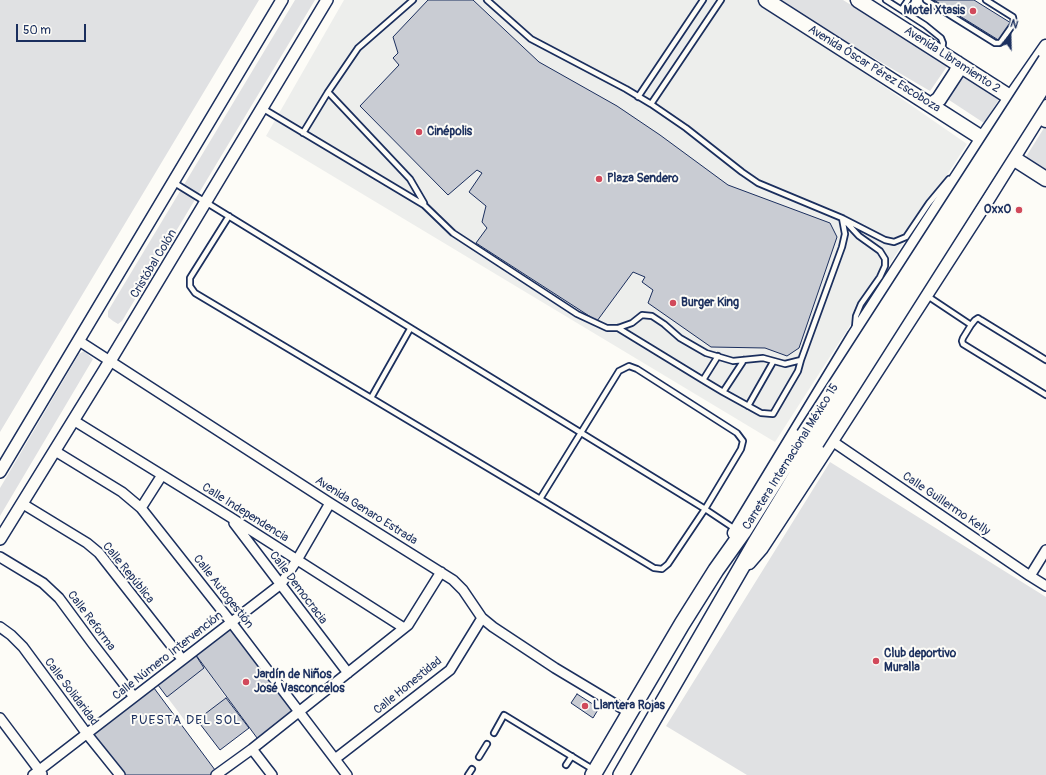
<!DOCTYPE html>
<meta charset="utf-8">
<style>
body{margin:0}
#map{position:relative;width:1046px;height:775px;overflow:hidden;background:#fdfcf7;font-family:Pangolin,sans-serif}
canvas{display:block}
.north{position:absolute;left:990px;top:16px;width:40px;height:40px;-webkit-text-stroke:3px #fdfcf7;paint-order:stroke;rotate:20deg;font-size:11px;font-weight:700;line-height:16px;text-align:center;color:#1b2f5e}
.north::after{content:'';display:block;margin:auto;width:14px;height:18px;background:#1b2f5e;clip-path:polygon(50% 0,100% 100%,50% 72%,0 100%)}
.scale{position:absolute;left:16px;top:24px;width:70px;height:18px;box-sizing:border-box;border:2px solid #1b2f5e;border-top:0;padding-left:5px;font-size:12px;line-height:14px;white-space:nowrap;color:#1b2f5e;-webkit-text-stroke:3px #fdfcf7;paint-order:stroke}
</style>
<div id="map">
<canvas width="1046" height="775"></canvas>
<div class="north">N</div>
<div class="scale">50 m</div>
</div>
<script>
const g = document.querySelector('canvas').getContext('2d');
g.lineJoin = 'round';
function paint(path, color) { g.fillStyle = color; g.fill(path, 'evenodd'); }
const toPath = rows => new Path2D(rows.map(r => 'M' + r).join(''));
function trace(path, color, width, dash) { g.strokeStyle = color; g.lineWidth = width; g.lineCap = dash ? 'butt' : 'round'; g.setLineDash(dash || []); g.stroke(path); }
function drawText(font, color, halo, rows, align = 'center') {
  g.font = font + ' Pangolin,sans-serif'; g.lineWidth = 4; g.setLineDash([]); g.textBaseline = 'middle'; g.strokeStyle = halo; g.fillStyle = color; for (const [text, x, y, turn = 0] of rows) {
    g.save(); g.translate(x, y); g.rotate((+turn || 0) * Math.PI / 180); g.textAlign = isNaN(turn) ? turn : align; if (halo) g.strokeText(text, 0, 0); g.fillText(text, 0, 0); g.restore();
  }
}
paint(toPath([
 [344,0,759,0,967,144,775,442,266,136]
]), '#edeeec');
paint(toPath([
 [0,0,259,0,0,432],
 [295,0,315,0,122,321,118,324,113,321,108,317,108,311],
 [775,0,843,0,948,65,930,91],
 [965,71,1001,96,984,123,946,98],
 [1044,128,1046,129,1046,175,1024,160],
 [84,351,93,359,0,516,0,488,79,354],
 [830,462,1046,597,1046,775,747,775,666,726],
 [193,651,226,698,189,726,155,681]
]), '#e0e1e3');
const building = toPath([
 [428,0,473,0,539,62,617,106,660,135,728,185,830,223,837,237,799,348,787,356,765,348,711,347,648,303,653,290,642,282,645,277,633,272,597,321,476,243,487,228,482,222,486,206,469,192,482,173,477,170,448,195,360,106,399,65,393,58,398,53,393,37,428,0],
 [934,0,974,0,1011,23,1000,41,934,0],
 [231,622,299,712,260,742,193,651,231,622],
 [193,651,204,668,167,697,155,681,193,651],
 [151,684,218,774,216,775,120,775,87,734,151,684],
 [577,694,599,708,593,718,571,703,577,694],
 [226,698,249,728,220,750,197,720,226,698]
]);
paint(building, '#c9ccd3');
trace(building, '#1b2f5e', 1);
const service = toPath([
 [487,0,531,39,626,89,651,104,686,128,742,172,758,183,842,218,885,240,894,242,906,237,929,203,949,179],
 [886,0,925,25,941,38,943,43,942,51],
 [926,0,995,43,1000,43,1014,23,1013,17,986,0],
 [902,9,908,0],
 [328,92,410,179,424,203],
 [638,97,703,0],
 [651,104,721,0],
 [262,108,424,205,453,233,577,314,607,328,618,328,632,323,642,315,652,316,664,324,680,338,706,353,733,361,763,358,785,364,801,360,842,247,845,234,842,218],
 [303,133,328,92,358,48,413,0],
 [173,182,705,509,735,529],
 [229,216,190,278,190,286,195,293,371,398,540,499,654,568,662,569,668,564,705,509,741,449,743,441,737,433,637,369,629,366,619,371,540,499],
 [846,222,859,236,880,251,885,259,885,266,880,277,861,304,856,316,855,327],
 [926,295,971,325,975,320,978,318,981,320,1046,360],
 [971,325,963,338,962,341,963,344,1046,395],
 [618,328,703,380,718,356],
 [703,380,723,392,744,360],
 [723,392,761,413,773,414,798,371,801,360],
 [371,398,410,329],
 [748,406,773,362],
 [494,733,504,715,594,770],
 [479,757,487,744],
 [566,765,572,756],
 [468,775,472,769]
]);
const minor = toPath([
 [79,341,330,503,453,580,463,590,482,618,493,627,555,668,630,713],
 [73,420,230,517,404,628],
 [832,441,1030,576,1046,586],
 [55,451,122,492,141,508,231,622,347,775],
 [23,504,87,543,99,553,182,659],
 [141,508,162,475],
 [234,523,348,673],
 [0,557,43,583,59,598,93,644,134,697],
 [1030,576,1046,550],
 [0,627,11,635,23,647,87,734,120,775],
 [0,718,42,774],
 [252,749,272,775],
 [335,759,450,670,482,618],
 [33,775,281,584,297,560,330,503],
 [216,775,252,749,408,625,441,572]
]);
const tertiary = toPath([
 [0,472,282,0],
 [0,539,110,361,327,0]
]);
const secondary = toPath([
 [734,533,854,335,982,138,1046,46],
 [749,563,762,548,832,441,989,198,1046,106]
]);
const primary = toPath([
 [766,0,1046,179],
 [858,0,1046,120],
 [931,105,939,99,956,73,958,69,957,63]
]);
const trunk = toPath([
 [593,775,682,624,716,570,743,532,804,435],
 [621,775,756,542,816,443]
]);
trace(service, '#1b2f5e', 8);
trace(minor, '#1b2f5e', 12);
trace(tertiary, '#1b2f5e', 14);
trace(secondary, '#1b2f5e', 15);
trace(primary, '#1b2f5e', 17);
trace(trunk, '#1b2f5e', 18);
trace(service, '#fdfcf7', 4.5);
trace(minor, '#fdfcf7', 9);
trace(tertiary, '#fdfcf7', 11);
trace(secondary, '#fdfcf7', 12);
trace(primary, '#fdfcf7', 14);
trace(trunk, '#fdfcf7', 15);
const trunkBridge = toPath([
 [804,435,1046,60],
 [816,443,1046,81]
]);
trace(trunkBridge, '#1b2f5e', 18, []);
trace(trunkBridge, '#fdfcf7', 15);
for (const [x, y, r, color] of [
 [973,11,4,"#d1495b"],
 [419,132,4,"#d1495b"],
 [599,179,4,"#d1495b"],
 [1019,210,4,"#d1495b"],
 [673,303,4,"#d1495b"],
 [876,661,4,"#d1495b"],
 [246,682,4,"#d1495b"],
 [585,706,4,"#d1495b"]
]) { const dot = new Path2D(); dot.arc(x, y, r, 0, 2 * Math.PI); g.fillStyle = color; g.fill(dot); trace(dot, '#fdfcf7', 1.5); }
drawText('bold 12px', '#1b2f5e', '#fdfcf7', [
 ["Motel Xtasis",965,11,"right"],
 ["Cinépolis",427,132],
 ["Plaza Sendero",607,179],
 ["OxxO",1011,210,"right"],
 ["Burger King",681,303],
 ["Club deportivo",884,654],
 ["Muralla",884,668],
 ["Jardín de Niños",254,675],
 ["José Vasconcelos",254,689],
 ["Llantera Rojas",593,706]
], 'left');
drawText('12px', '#1b2f5e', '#fdfcf7', [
 ["Avenida Libramiento 2",952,60,33],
 ["Avenida Óscar Pérez Escoboza",874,69,32],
 ["Cristóbal Colón",154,264,-59],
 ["Carretera Internacional México 15",791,457,-58],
 ["Calle Guillermo Kelly",946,504,34],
 ["Avenida Genaro Estrada",366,511,32],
 ["Calle Independencia",245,513,32],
 ["Calle República",128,573,51],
 ["Calle Democracia",298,588,53],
 ["Calle Autogestión",223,592,52],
 ["Calle Reforma",91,621,53],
 ["Calle Número Intervención",168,656,-38],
 ["Calle Honestidad",408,686,-39],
 ["Calle Solidaridad",71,692,53]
]);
g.letterSpacing = '1px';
drawText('13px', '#1b2f5e', '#fdfcf7', [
 ["PUESTA DEL SOL",186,721]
]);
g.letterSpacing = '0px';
</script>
